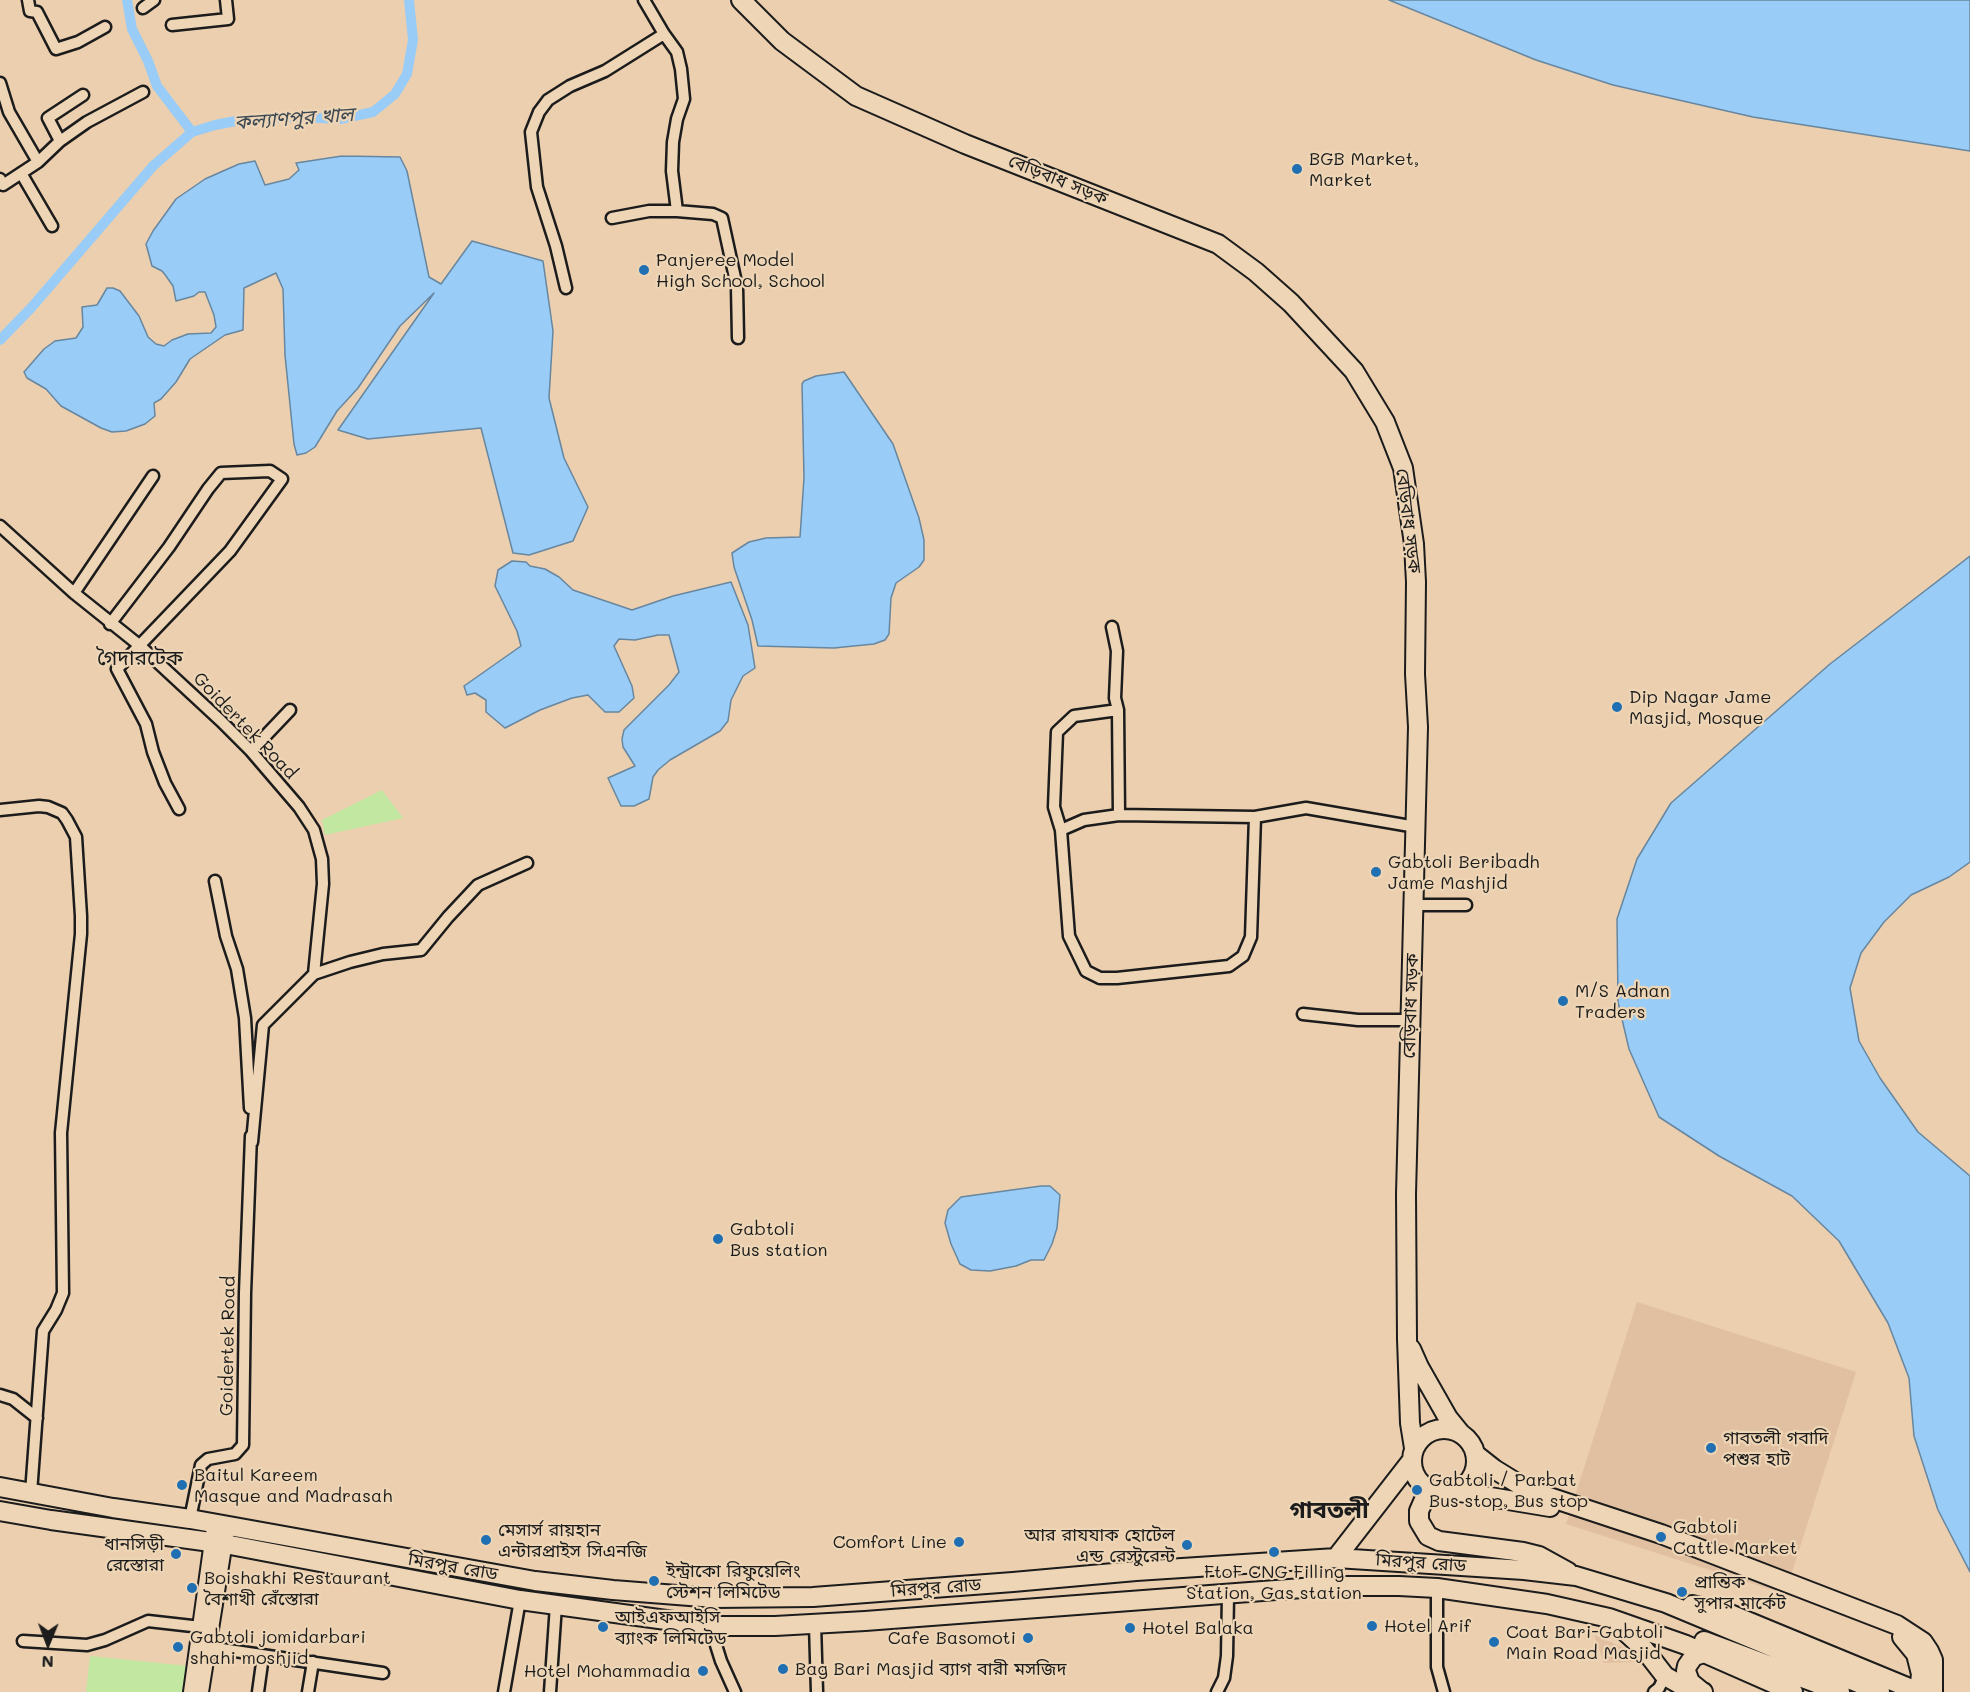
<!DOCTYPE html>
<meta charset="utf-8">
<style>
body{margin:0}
#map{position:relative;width:1970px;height:1692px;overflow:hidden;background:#eccfaf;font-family:Mali,sans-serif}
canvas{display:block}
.north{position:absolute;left:18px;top:1614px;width:60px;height:60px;-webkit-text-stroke:4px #edd5b5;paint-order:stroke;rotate:181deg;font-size:16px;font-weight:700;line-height:24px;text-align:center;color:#1c1c1c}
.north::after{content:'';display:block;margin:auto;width:21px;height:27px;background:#1c1c1c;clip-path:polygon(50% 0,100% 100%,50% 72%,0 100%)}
</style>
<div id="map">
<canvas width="1970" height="1692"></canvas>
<div class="north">N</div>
</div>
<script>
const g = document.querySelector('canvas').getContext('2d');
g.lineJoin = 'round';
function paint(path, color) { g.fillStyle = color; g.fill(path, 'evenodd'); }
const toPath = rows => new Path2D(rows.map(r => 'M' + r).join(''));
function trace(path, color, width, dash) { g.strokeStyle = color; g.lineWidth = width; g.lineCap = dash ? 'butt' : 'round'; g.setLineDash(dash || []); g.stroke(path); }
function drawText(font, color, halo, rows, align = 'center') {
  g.font = font + ' Mali,"Noto Sans Bengali",sans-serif'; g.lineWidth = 4.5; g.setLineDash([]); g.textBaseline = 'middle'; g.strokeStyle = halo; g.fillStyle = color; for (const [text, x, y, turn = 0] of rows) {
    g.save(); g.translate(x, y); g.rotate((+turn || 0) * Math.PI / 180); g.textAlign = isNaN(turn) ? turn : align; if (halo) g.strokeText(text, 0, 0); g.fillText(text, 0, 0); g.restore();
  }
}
paint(toPath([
 [1637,1302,1856,1372,1785,1594,1566,1524],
 [1594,1635,1641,1655,1637,1662,1604,1663]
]), '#e0c0a1');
paint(toPath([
 [382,790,403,818,325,835,322,820],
 [90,1656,188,1666,185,1692,86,1692]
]), '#c1e7a1');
const water = toPath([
 [1389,0,1970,0,1970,151,1753,117,1613,85,1536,60,1389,0],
 [342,156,400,157,407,171,429,277,441,284,472,241,543,261,553,331,549,398,564,458,588,507,573,541,529,555,513,553,481,428,368,439,338,430,434,293,400,326,358,388,337,411,315,447,306,453,297,455,294,444,285,355,283,289,276,273,244,288,243,330,225,335,190,359,176,382,161,399,154,403,155,416,145,424,126,431,112,432,101,428,61,406,46,389,27,378,24,372,44,349,55,341,76,338,83,327,82,307,97,305,107,288,113,288,120,291,139,316,148,337,156,344,164,346,172,340,188,334,211,333,216,327,214,315,205,292,199,292,194,296,176,301,173,286,166,276,162,271,152,266,146,244,153,231,176,199,205,179,239,164,255,161,265,185,289,179,299,170,296,163,342,156],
 [844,372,893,444,919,518,924,540,924,560,919,567,896,583,891,598,889,634,885,640,874,644,834,648,758,646,752,620,734,567,732,553,749,542,766,538,800,537,804,478,802,384,804,381,816,376,844,372],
 [1970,556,1970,862,1949,877,1911,895,1884,922,1861,953,1850,988,1859,1041,1880,1078,1918,1132,1970,1176,1970,1572,1938,1510,1914,1436,1909,1378,1888,1323,1839,1241,1792,1196,1719,1156,1659,1117,1629,1049,1618,1002,1617,919,1637,859,1671,803,1830,664,1970,556],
 [512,561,526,562,530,566,545,569,559,577,573,590,632,610,673,596,731,582,748,625,755,668,743,676,731,700,728,721,720,731,670,760,658,770,653,777,649,799,634,806,621,806,608,778,635,766,623,747,622,739,624,730,669,685,679,672,669,635,658,635,635,640,619,639,614,646,632,686,634,698,619,712,605,712,588,695,572,698,540,710,505,728,486,712,486,700,475,693,467,695,464,686,521,646,517,631,495,586,498,570,512,561],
 [1041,1186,1050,1186,1060,1195,1057,1228,1052,1244,1044,1260,1031,1260,1016,1266,990,1271,971,1270,960,1264,951,1244,945,1223,948,1210,961,1197,1041,1186]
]);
paint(water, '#99ccf6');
trace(water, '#67869f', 1.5);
trace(toPath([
 [127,0,132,29,148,61,157,86,192,132],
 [0,340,31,308,153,166,192,132,215,125,241,120,300,117,340,119,373,112,395,94,407,74,413,40,409,0]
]), '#99ccf6', 10);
const street = toPath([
 [28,0,30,11,37,12,56,49,78,42,105,27],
 [143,8,154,0],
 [172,25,228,19,226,0],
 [664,34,677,52,681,69,684,99,677,119,673,142,672,171,677,211],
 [0,83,9,112,38,162,60,141,87,122,143,92],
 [60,141,48,118,83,95],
 [21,173,52,226],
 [0,179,3,185,38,162],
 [612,218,649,211,677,211,713,214,722,218,737,287,738,338],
 [566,288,556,246,537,187,531,132,539,112,548,100,570,86,605,71,664,34,644,0],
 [0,526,74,593,139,645,221,721,251,751,299,807,314,830,322,859,323,884,314,974,263,1025,252,1142],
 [74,593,153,476],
 [110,624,169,547,208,489,221,473,270,471,282,479,230,551,117,669,146,724,153,752,165,783,179,809],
 [1112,627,1117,651,1115,698,1118,710,1119,815],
 [1118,710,1074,716,1057,732,1054,807,1061,830,1069,936,1086,971,1100,978,1117,978,1229,966,1243,956,1251,937,1255,817],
 [251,751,290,710],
 [0,810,39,806,48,807,62,813,67,820,76,837,81,916,81,934,61,1133,63,1293,56,1310,43,1331,31,1493],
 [1061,830,1084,820,1119,815,1255,817,1306,808,1416,827],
 [215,881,226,936,237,969,245,1018,250,1108],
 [1415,905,1466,905],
 [314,974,350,962,383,954,421,950,448,917,478,885,527,863],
 [1303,1014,1358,1020,1409,1020],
 [0,1395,13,1399,37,1418],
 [190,1519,201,1465,208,1459,235,1454,243,1445,245,1293,251,1136],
 [1437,1588,1437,1667,1444,1692],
 [815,1624,817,1692],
 [710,1626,721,1661,735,1692],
 [23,1641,87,1645,105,1640,148,1621,201,1627],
 [208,1647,383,1673],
 [258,1692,263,1656],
 [308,1692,313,1662],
 [504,1692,520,1600],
 [550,1692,556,1605],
 [1217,1692,1224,1678,1227,1656,1228,1595],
 [1654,1692,1659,1688,1665,1676]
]);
const secondary = toPath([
 [191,1692,213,1534],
 [201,1692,226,1535]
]);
const highway = toPath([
 [741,0,782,41,856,96,965,144,1218,244,1256,272,1291,303,1354,371,1385,422,1403,468,1414,544,1416,582,1415,674,1418,727,1406,1194,1407,1339,1410,1423,1414,1448],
 [1411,1349,1419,1367,1448,1418,1461,1434],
 '1412 1461a32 32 0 1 1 64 0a32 32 0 1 1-64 0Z',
 [1475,1454,1494,1469,1520,1485,1546,1496,1661,1534,1897,1625,1923,1642,1929,1651,1933,1660,1933,1692],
 [0,1487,113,1508,190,1519,535,1581,613,1590,715,1598,813,1597,1013,1582,1136,1571,1336,1558,1524,1570,1576,1576,1666,1603,1880,1692],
 [1432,1491,1426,1495,1419,1511,1419,1521,1428,1536,1439,1541,1523,1552,1539,1556,1568,1572],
 [1454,1491,1550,1507],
 [0,1511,51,1520,225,1544,520,1600,710,1626,775,1626,865,1621,1329,1586,1399,1586,1437,1588,1547,1604,1609,1618,1686,1645,1793,1692],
 [1336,1558,1412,1460],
 [1692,1605,1730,1614,1919,1692],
 [1617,1624,1644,1649,1665,1676,1681,1685,1703,1692],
 [1902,1637,1916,1654,1921,1674,1919,1692],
 [1704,1641,1840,1692],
 [1701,1691,1690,1682,1686,1671,1687,1666,1694,1656,1712,1651]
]);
trace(street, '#1c1c1c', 15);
trace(secondary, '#1c1c1c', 18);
trace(highway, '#1c1c1c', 22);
trace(street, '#edd5b5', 10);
trace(secondary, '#edd5b5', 14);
trace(highway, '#edd5b5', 18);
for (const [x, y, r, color] of [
 [1297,169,6,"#1f6fb2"],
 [644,270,6,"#1f6fb2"],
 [1617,707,6,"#1f6fb2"],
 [1376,872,6,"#1f6fb2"],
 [1563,1001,6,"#1f6fb2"],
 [718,1239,6,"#1f6fb2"],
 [1711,1448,6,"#1f6fb2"],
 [182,1485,6,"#1f6fb2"],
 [1417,1490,6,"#1f6fb2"],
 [1661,1537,6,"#1f6fb2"],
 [486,1540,6,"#1f6fb2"],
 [959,1542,6,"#1f6fb2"],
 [1187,1545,6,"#1f6fb2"],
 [1274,1552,6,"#1f6fb2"],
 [176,1554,6,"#1f6fb2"],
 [654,1581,6,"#1f6fb2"],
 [192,1588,6,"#1f6fb2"],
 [1682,1592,6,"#1f6fb2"],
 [1372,1626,6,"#1f6fb2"],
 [603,1627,6,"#1f6fb2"],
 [1130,1628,6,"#1f6fb2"],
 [1028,1638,6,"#1f6fb2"],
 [1494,1642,6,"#1f6fb2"],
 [178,1647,6,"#1f6fb2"],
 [783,1669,6,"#1f6fb2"],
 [703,1671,6,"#1f6fb2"]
]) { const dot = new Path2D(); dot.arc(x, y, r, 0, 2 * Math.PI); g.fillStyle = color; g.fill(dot); trace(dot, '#edd5b5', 2); }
drawText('18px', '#1c1c1c', '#edd5b5', [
 ["BGB Market,",1309,159],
 ["Market",1309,180],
 ["Panjeree Model",656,260],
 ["High School, School",656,281],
 ["Dip Nagar Jame",1629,697],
 ["Masjid, Mosque",1629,718],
 ["Gabtoli Beribadh",1388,862],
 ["Jame Mashjid",1388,883],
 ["M/S Adnan",1575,991],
 ["Traders",1575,1012],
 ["Gabtoli",730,1229],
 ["Bus station",730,1250],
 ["গাবতলী গবাদি",1723,1438],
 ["পশুর হাট",1723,1459],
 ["Baitul Kareem",194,1475],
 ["Masque and Madrasah",194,1496],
 ["Gabtoli / Parbat",1429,1480],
 ["Bus stop, Bus stop",1429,1501],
 ["Gabtoli",1673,1527],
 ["Cattle Market",1673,1548],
 ["মেসার্স রায়হান",498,1530],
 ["এন্টারপ্রাইস সিএনজি",498,1551],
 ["আর রাযযাক হোটেল",1175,1535,"right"],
 ["এন্ড রেস্টুরেন্ট",1175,1556,"right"],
 ["Comfort Line",947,1542,"right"],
 ["ধানসিড়ী",164,1544,"right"],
 ["রেস্তোরা",164,1565,"right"],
 ["ইন্ট্রাকো রিফুয়েলিং",666,1571],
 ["স্টেশন লিমিটেড",666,1592],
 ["FtoF CNG Filling",1274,1572,"center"],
 ["Station, Gas station",1274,1593,"center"],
 ["Boishakhi Restaurant",204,1578],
 ["বৈশাখী রেঁস্তোরা",204,1599],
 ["প্রান্তিক",1694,1582],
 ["সুপার মার্কেট",1694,1603],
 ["আইএফআইসি",615,1617],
 ["ব্যাংক লিমিটেড",615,1638],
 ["Hotel Arif",1384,1626],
 ["Hotel Balaka",1142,1628],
 ["Coat Bari-Gabtoli",1506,1632],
 ["Main Road Masjid",1506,1653],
 ["Gabtoli jomidarbari",190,1637],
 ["shahi moshjid",190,1658],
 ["Cafe Basomoti",1016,1638,"right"],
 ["Bag Bari Masjid ব্যাগ বারী মসজিদ",795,1669],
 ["Hotel Mohammadia",691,1671,"right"]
], 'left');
drawText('18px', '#1c1c1c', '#edd5b5', [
 ["বেড়িবাধ সড়ক",1058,180,22],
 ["বেড়িবাধ সড়ক",1408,521,83],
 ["Goidertek Road",245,726,46],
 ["বেড়িবাধ সড়ক",1411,1006,-88],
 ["Goidertek Road",228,1346,-89],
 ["মিরপুর রোড",1421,1563,4],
 ["মিরপুর রোড",453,1567,10],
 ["মিরপুর রোড",936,1588,-4]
]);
drawText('italic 20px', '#3b4852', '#edd5b5', [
 ["কল্যাণপুর খাল",294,119,-4]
]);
drawText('21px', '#1c1c1c', '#edd5b5', [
 ["গৈদারটেক",140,659]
]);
drawText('bold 24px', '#1c1c1c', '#edd5b5', [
 ["গাবতলী",1329,1511]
]);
</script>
